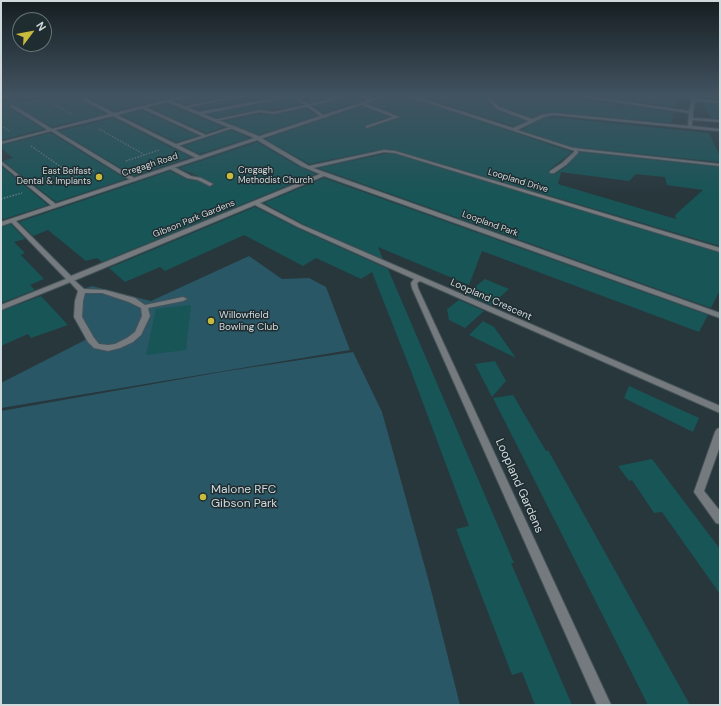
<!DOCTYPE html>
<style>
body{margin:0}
#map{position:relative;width:721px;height:706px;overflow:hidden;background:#28373c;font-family:"DM Sans",sans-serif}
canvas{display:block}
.frame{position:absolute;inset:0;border:2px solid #d0d9dc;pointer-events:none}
.north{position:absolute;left:12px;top:12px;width:40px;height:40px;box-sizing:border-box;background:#1f2d31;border:1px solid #667275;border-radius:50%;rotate:58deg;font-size:11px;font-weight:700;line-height:16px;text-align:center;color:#d0d9dc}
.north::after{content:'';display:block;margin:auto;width:14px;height:18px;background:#c8bb3b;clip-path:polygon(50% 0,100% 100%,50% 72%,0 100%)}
</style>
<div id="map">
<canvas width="721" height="706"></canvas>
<div class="frame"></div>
<div class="north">N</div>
</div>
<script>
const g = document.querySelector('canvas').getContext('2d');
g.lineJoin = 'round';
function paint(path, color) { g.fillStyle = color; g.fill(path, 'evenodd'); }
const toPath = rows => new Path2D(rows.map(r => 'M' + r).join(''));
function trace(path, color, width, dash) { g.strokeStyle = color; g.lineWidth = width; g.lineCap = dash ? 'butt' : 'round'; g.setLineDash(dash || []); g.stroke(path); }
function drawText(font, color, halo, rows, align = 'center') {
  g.font = font + ' "DM Sans",sans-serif'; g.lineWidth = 3; g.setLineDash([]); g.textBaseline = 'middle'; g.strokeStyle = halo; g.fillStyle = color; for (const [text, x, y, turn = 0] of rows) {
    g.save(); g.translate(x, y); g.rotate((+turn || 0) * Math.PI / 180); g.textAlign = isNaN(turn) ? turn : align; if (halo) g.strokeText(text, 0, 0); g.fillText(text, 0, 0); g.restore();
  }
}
paint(toPath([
 [249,256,282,279,309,278,326,287,350,350,1,408,1,383,85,340,80,290,92,286,151,301],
 [353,352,382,412,429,582,460,705,1,705,1,411,227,371]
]), '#295766');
paint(toPath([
 [42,97,76,97,106,114,52,127,11,104,10,108,44,129,1,140,1,102,17,99,20,102],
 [87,97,171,97,114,111],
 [190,97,221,97,185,105,177,101],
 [243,97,269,97,199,110,193,108],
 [291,97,301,104,274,110,260,109,217,118,208,114],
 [301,97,325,97,325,99,308,103],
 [342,97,361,97,364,100,324,113,314,106,332,102],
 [386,97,409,97,572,152,549,170,550,174,555,174,567,166,580,152,720,167,720,246,395,150,384,149,309,164,265,139,362,106,389,117,366,125,365,129,399,118,400,116,370,104],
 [561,172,629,181,636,174,665,177,667,185,703,190,675,215,676,219,558,184],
 [423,97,485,97,496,110,525,121,513,126],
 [492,97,515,97,539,101,542,97,561,97,674,112,671,123,553,112,532,117,500,106],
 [607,97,678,97,675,107],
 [701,103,720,104,720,118,711,118],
 [167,104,224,127,206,133,151,108],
 [306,108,317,116,259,135,224,121,260,114,274,115],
 [142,110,198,136,176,142,121,115],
 [553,117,709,133,720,156,720,162,573,147,521,130,544,118],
 [113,118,172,148,191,157,134,176,59,131],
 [231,130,250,138,200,154,183,146],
 [51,133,126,179,56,202,3,161,13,158,1,148,1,145],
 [257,142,300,167,316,174,102,262,97,258,86,261,48,230,33,236,19,222,170,171,186,179,198,181,211,187,214,184,214,183,179,168],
 [384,154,395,154,720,253,720,290,711,308,318,168],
 [1,166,48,205,1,220],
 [324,178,708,315,699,332,482,251,469,285,378,247,383,259,303,224,264,203],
 [255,207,297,228,388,269,514,563,511,563,572,705,535,705,522,672,512,675,456,529,469,526,411,371,372,272,361,279,316,258,303,266,244,235,165,271,160,267,125,282,109,268],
 [11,224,25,239,14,242,25,253,21,255,44,279,30,285,35,290,1,303,1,227],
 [485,279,509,289,491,305,466,294],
 [41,296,68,325,31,338,28,334,1,346,1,311],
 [459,300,484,311,465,328,449,320,447,309],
 [191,305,186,350,146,355,156,309],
 [483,321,494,327,516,358,469,335],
 [495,361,506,381,492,397,475,364],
 [629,386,699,418,693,432,624,398],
 [513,395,546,451,548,450,690,705,648,705,493,398],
 [652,459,720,549,720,594,662,512,654,513,632,480,629,481,618,466]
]), '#175557');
const service = toPath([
 [231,97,242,97,184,108,182,107,231,97],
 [329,97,330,99,341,97,331,101,274,114,260,112,216,121,214,120,260,110,274,112,327,100,326,97,329,97],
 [141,106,143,106,206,135,233,126,236,127,175,147,173,147,173,145,202,136,141,108,141,106],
 [574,148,578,149,578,153,566,165,554,173,550,173,550,171,562,163,574,152,574,148],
 [170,167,174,167,191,176,201,178,213,184,210,186,198,180,187,178,170,169,170,167],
 [71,278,73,279,84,289,105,290,135,298,145,305,183,297,187,299,183,301,148,308,150,316,141,335,133,342,120,348,108,351,94,348,88,342,74,317,75,301,78,291,68,280,71,278],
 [85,293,102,293,129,302,141,308,142,316,135,332,127,338,115,344,108,345,99,344,94,338,82,317,83,301,85,293]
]);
const minor = toPath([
 [1,97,8,97,1,99,1,97],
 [77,97,83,97,114,113,179,97,189,97,172,101,199,112,280,97,290,97,203,114,256,135,309,166,384,150,395,151,720,248,720,252,395,153,384,152,313,168,720,313,720,318,324,176,260,203,302,225,720,406,720,413,420,281,417,283,418,288,611,705,597,705,412,288,411,283,414,279,298,227,255,205,73,281,1,310,1,305,66,279,10,221,10,219,14,219,71,276,320,174,301,166,252,137,167,102,117,115,202,157,202,159,198,159,113,116,55,130,136,179,136,181,132,181,51,131,1,144,1,142,48,130,11,107,11,105,13,105,52,129,110,114,77,97],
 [293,97,298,97,326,117,323,118,293,97],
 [362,97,368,97,374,101,371,102,362,97],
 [410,97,417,97,513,128,529,121,497,109,486,97,490,97,499,107,532,119,542,115,553,113,688,126,689,113,581,97,594,97,689,111,692,97,696,97,695,99,720,101,720,103,695,101,693,112,693,118,720,120,720,122,692,120,692,126,719,129,719,131,718,131,553,115,544,117,517,130,573,148,720,164,720,166,572,150,410,97],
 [362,103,364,103,399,117,366,128,366,126,393,117,362,105,362,103],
 [1,161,57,205,57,207,53,207,1,164,1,161],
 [720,428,720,446,704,491,720,511,720,524,716,523,694,492,715,432,717,429,720,428]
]);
const tertiary = toPath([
 [378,97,385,97,1,226,1,222,378,97]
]);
trace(service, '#465459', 2);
trace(minor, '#465459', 2);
trace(tertiary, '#465459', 2);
trace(toPath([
 [27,103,45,99,72,114],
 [1,125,9,131],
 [99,129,145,155],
 [31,146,74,176],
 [126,161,159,150],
 [47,185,96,170],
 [1,199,22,193]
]), '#6d7a7e', 1.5, [1.5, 1.5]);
paint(service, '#757a7e');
paint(minor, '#757a7e');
paint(tertiary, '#757a7e');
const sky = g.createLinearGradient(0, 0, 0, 196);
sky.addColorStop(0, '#161e21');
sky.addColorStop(0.49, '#425361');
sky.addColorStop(1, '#42536100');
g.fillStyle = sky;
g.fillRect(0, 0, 721, 196);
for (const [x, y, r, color] of [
 [230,176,4,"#c8bb3b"],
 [99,177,4,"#c8bb3b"],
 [211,321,4,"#c8bb3b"],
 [203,497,4,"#c8bb3b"]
]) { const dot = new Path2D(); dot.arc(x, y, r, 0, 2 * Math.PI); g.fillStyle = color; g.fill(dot); trace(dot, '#1f2d31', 1.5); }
drawText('9px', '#d0d9dc', '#1f2d31', [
 ["Cregagh Road",150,165,-18],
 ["Loopland Drive",518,181,17],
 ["Gibson Park Gardens",194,219,-22],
 ["Loopland Park",490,224,20]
]);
drawText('9px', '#d0d9dc', '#1f2d31', [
 ["Cregagh",238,171],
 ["Methodist Church",238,181],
 ["East Belfast",91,172,"right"],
 ["Dental & Implants",91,182,"right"]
], 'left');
drawText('10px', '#d0d9dc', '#1f2d31', [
 ["Loopland Crescent",491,300,24]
]);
drawText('10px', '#d0d9dc', '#1f2d31', [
 ["Willowfield",219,315],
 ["Bowling Club",219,327]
], 'left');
drawText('12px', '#d0d9dc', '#1f2d31', [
 ["Loopland Gardens",519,486,66]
]);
drawText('12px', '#d0d9dc', '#1f2d31', [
 ["Malone RFC",211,490],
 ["Gibson Park",211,504]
], 'left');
</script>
